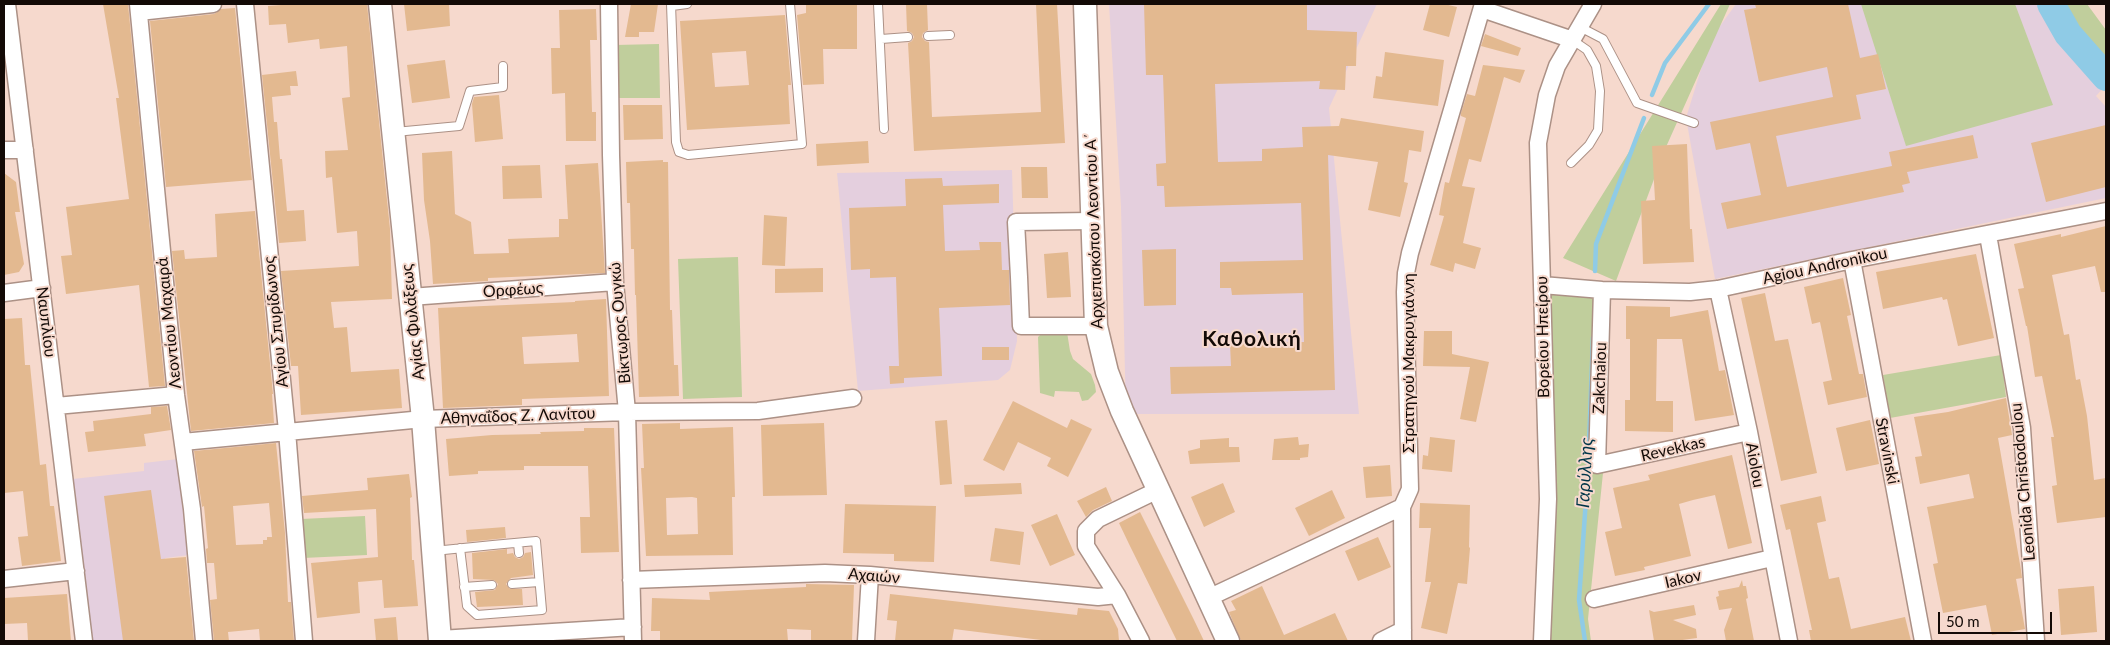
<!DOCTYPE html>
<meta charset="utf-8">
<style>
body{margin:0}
#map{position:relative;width:2110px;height:645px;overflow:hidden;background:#f6d9cd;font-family:Lato,sans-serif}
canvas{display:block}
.frame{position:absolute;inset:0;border:5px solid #130a06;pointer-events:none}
.scale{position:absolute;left:1938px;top:612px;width:114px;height:22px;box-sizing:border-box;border:2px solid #130a06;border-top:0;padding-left:6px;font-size:15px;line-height:18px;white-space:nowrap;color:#130a06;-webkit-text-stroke:4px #f6d9cd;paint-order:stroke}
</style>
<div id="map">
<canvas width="2110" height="645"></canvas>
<div class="frame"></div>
<div class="scale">50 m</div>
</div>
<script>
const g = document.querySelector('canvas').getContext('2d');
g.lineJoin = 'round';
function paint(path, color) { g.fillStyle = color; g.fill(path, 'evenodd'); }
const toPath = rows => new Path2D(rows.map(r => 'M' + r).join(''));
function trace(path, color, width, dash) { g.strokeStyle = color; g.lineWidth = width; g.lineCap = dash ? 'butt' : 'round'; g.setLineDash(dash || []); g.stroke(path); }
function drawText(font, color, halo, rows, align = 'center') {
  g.font = font + ' Lato,sans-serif'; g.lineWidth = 4; g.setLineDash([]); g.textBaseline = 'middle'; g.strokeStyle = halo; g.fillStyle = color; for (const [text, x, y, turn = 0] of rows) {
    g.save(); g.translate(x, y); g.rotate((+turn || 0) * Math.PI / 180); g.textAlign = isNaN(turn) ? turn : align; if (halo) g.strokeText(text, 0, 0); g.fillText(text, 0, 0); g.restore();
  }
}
paint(toPath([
 [1109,4,1377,4,1329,108,1359,414,1126,414,1121,207],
 [1736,4,2050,4,2068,33,2106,76,2106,85,2096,96,2106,107,2106,198,1715,279,1686,118,1710,40]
]), '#e4cfdd');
paint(toPath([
 [1012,170,1017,341,1010,370,998,380,858,391,837,173],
 [178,459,189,555,165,558,174,641,92,641,73,479,144,471,144,463]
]), '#e4cfde');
paint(toPath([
 [1721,4,1730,4,1666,147,1616,281,1563,258],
 [1861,4,2015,4,2053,105,1906,146],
 [2057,4,2087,4,2106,30,2106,68,2095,55],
 [659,44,660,98,616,98,615,45],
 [738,257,742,397,683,399,678,259],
 [1553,294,1600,294,1603,473,1588,619,1591,641,1536,641,1545,500,1538,312],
 [1044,331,1067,332,1070,351,1073,359,1091,374,1095,385,1096,392,1088,400,1082,401,1079,392,1055,391,1054,397,1040,393,1038,337],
 [2001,355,2006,397,1890,418,1883,375],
 [365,516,367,555,303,558,301,519]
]), '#c0ce9c');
trace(toPath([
 [1652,95,1665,63,1709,4],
 [1595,271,1596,244,1644,118],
 [1585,641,1579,600,1588,470,1593,338]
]), '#8fcbe6', 4.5);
trace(toPath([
 [2051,4,2068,34,2106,77]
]), '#8fcbe6', 28);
paint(toPath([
 [103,4,128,4,165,386,149,387,139,285,66,294,61,256,72,255,66,207,129,199,116,98,119,98],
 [294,4,367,4,390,229,392,299,331,302,334,328,347,327,351,372,399,369,402,408,301,415,298,366,291,366,281,271,359,266,357,231,337,233,332,177,326,178,325,151,348,150,342,98,350,97,347,46,320,49,319,39,288,43,286,24,269,25,268,6],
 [404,4,449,4,450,26,407,31],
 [631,4,658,4,654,32,639,32,639,37,625,37],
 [806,4,857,5,857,49,823,49,824,84,803,85,797,15,806,13],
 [906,4,927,4,928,30,923,33,922,37,925,41,929,42,932,117,1041,112,1036,4,1057,4,1065,143,914,151,908,43,912,41,914,37,912,33,907,31],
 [1144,4,1307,4,1307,30,1357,32,1356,66,1346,66,1345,90,1319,89,1320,81,1215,84,1218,162,1262,161,1262,149,1303,147,1302,127,1339,126,1341,118,1424,131,1421,152,1409,150,1404,182,1408,183,1400,217,1368,210,1378,162,1328,155,1335,390,1171,394,1170,367,1231,366,1230,344,1304,342,1303,293,1232,295,1231,288,1220,288,1220,262,1303,260,1301,203,1165,207,1164,186,1157,186,1156,164,1166,163,1163,75,1146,75],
 [1430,4,1444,4,1457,7,1449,37,1423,30],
 [1755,4,1848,4,1860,58,1878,54,1886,89,1856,95,1861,119,1776,136,1787,187,1892,166,1889,152,1973,135,1978,158,1907,172,1910,183,1902,185,1904,192,1727,229,1721,203,1761,195,1750,143,1716,150,1710,122,1833,97,1827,67,1759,82,1744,10,1756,8],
 [235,8,252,180,166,187,150,21,214,14,221,9],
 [596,9,597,40,590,40,592,112,596,112,596,141,566,141,565,93,552,94,551,48,560,48,559,10],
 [785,15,791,85,788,85,790,124,687,130,680,21],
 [746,51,749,85,715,87,712,53],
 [1485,34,1521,48,1518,56,1481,46],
 [1385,52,1444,60,1438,106,1373,98,1376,76,1382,77],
 [445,60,450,98,412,103,407,65],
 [1483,65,1525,70,1520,83,1504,77,1481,162,1469,159,1462,186,1475,188,1463,243,1481,248,1475,269,1455,263,1453,272,1430,265,1444,216,1439,215,1445,182,1449,183,1466,118,1461,116,1461,113,1467,94,1475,96],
 [296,71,298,86,290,86,291,95,272,97,274,122,277,122,280,159,282,159,287,211,304,210,306,241,279,243,262,75],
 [499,95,503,139,475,142,472,104,474,97],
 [623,105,662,105,663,139,624,140],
 [2106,125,2106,187,2046,202,2031,143],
 [868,141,869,163,817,166,816,144],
 [1687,144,1690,229,1692,229,1694,262,1643,264,1641,201,1655,200,1652,146],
 [452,151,455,214,471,222,474,254,509,253,508,239,559,237,559,219,568,219,565,165,598,163,605,273,488,278,488,281,433,284,430,241,424,200,422,153],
 [663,160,663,162,668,162,670,310,672,310,674,365,678,365,679,396,639,397,636,295,635,295,634,249,631,249,630,203,627,203,626,162],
 [540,165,542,198,503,199,502,166],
 [1021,167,1047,167,1048,198,1022,198],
 [4,173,16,182,20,212,15,212,24,264,19,272,4,275],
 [942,178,943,186,999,184,999,203,943,205,945,251,980,250,979,242,1001,242,1002,270,1009,270,1010,305,939,308,942,376,904,378,904,383,890,384,889,366,899,366,896,277,870,278,870,269,851,270,849,208,906,206,905,179],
 [255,211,273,394,272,394,274,423,191,431,172,251,184,250,185,259,217,257,215,214],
 [764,215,787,217,785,266,762,265],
 [2106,226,2106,292,2101,292,2095,266,2052,275,2064,335,2069,334,2076,380,2080,379,2087,416,2094,480,2106,478,2106,517,2057,523,2052,486,2057,485,2051,437,2054,437,2042,376,2035,377,2027,326,2026,326,2018,289,2024,288,2014,244,2061,234,2061,237],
 [1176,249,1176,305,1144,306,1142,250],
 [1068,252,1071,297,1047,298,1044,254],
 [1976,254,1994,338,1958,346,1947,299,1943,300,1942,297,1883,309,1876,272],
 [823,268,823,292,775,293,775,269],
 [1843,278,1851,315,1847,316,1859,374,1863,374,1867,397,1828,405,1823,382,1832,380,1820,322,1812,324,1804,287],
 [1765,293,1775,341,1788,339,1817,473,1781,481,1741,298],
 [606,299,609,396,522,399,522,405,443,408,438,308,575,302,575,301],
 [577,334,579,362,524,364,522,337],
 [1626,306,1670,307,1670,317,1708,310,1719,371,1725,370,1734,415,1695,421,1682,339,1657,339,1656,401,1673,401,1673,432,1625,431,1625,400,1630,400,1630,339,1626,339],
 [22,318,25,365,30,365,40,465,46,464,50,506,54,506,61,561,22,566,18,537,28,536,23,491,4,493,4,319],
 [1424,331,1452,331,1452,354,1489,362,1476,422,1460,419,1470,367,1423,366],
 [982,347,1009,347,1009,360,982,360],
 [2006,398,2012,435,1998,438,2021,570,2022,578,2016,579,2025,629,1992,635,1986,605,1943,613,1933,564,1938,563,1927,507,1974,498,1969,474,1920,484,1915,457,1922,456,1914,417,1948,412],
 [1013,401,1067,428,1071,419,1092,429,1068,477,1047,466,1051,458,1018,442,1004,471,983,460],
 [167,406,171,430,144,434,146,446,88,452,85,432,94,431,93,421,151,414,151,407],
 [947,420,952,484,940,485,935,421],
 [1870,420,1879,464,1846,471,1836,428],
 [680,423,680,429,733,427,735,497,732,497,733,555,646,556,641,468,644,468,642,424],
 [692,497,697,498,698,534,667,535,666,498],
 [824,423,827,495,763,496,761,425],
 [584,428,614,428,619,552,581,553,580,517,590,517,588,466,524,466,524,470,478,471,478,474,449,476,446,439,492,435,541,434,540,432,584,431],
 [1298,437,1299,445,1309,444,1308,457,1300,458,1300,460,1272,460,1274,439],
 [1430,437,1455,440,1452,472,1422,469,1423,455,1428,456],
 [1229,438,1229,447,1239,447,1240,462,1190,464,1188,451,1200,448,1200,440],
 [276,443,285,533,288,602,291,602,294,641,260,641,259,629,228,632,229,641,214,641,210,600,217,599,214,563,207,563,206,549,208,548,204,506,202,507,194,451],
 [269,503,272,537,267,537,267,540,263,540,263,544,236,545,233,506],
 [1732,455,1752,543,1728,549,1715,495,1693,500,1679,504,1691,556,1644,567,1645,570,1615,576,1605,532,1622,528,1613,488,1650,480,1648,475],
 [1390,465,1392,496,1366,498,1363,467],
 [409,474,412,497,410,498,412,560,414,560,418,606,384,608,382,580,358,582,360,613,317,618,311,563,378,557,376,509,304,513,302,496,368,490,367,478],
 [1021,483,1022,494,965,497,964,485],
 [1223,483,1235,512,1204,527,1191,497],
 [1106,487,1112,501,1093,510,1086,517,1077,501],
 [151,490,161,559,186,557,194,641,123,641,104,496],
 [1332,490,1345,518,1309,536,1295,508],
 [1821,496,1826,521,1817,523,1829,579,1839,577,1851,629,1905,617,1911,641,1811,641,1809,630,1812,630,1790,529,1786,530,1780,505],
 [1420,503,1470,505,1469,547,1470,548,1467,584,1458,583,1447,634,1421,628,1431,582,1425,582,1431,528,1419,528],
 [845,504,936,506,934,562,894,561,894,554,843,553],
 [1140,512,1194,620,1204,641,1177,641,1129,544,1119,523],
 [1057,514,1075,555,1050,566,1031,525],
 [505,527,506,538,467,542,466,530],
 [995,528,1024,532,1020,565,990,561],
 [1378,537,1391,567,1358,581,1345,551],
 [507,549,507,554,513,553,515,557,519,559,523,557,525,553,531,552,533,575,511,578,506,584,510,589,522,589,523,605,477,607,475,592,495,590,498,584,494,580,473,579,472,553],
 [1742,580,1743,586,1746,586,1748,598,1746,599,1754,641,1726,641,1724,630,1732,608,1719,610,1716,597,1719,596,1718,591,1739,587],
 [806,584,854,585,852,641,811,641,811,630,787,629,788,641,660,641,660,631,651,631,652,598,710,600,709,592,806,587],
 [1262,586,1284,635,1335,613,1348,641,1241,641,1229,612,1236,610,1231,601],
 [2094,586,2097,632,2061,635,2058,589],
 [67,594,71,641,28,641,27,623,4,624,4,598],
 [890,594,1077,615,1078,608,1109,611,1118,629,1119,641,1062,640,1062,641,1049,641,954,629,952,641,895,641,897,621,887,620],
 [1694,605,1696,615,1673,620,1696,629,1697,638,1675,641,1654,641,1649,610,1654,612],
 [396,617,398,641,376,641,374,619]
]), '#e3b990');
const lane = toPath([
 [671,4,676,142,679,152,688,155,802,144,790,4],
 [878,4,884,129],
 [672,6,687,4],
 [1578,26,1603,39,1637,103,1694,123],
 [928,36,950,35],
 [881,39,908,37],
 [1571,39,1587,50,1596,66,1600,91,1598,130,1589,145,1571,163],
 [395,132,459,126,470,91,503,87,503,66],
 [518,543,519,553],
 [434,551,493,545,536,541,542,610,477,615,467,606,460,548],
 [512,584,539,582],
 [464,587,492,585]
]);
const street = toPath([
 [7,4,84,641],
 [138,4,176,395,192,509,204,641],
 [245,4,287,431,304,641],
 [609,4,611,155,615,282,627,412,633,641],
 [1482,9,1570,39],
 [139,12,213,4],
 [4,150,25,150],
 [1092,221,1016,222,1019,277,1021,326,1096,326],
 [1988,235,2022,428,2036,641],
 [1852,260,1923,641],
 [1542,285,1602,290,1690,292,1718,289,1852,260,2106,211],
 [1718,289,1749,432,1789,641],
 [1602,290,1597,465,1749,432],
 [4,293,42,288],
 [410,297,615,282],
 [56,406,176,395],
 [183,442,423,419,627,412,758,411,853,398],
 [4,579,76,571],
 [631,580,825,573,870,575,1098,597,1117,595],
 [1208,598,1402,507],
 [1594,599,1772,558],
 [440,639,633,627],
 [866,641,870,575],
 [1141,641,1117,595,1086,546,1086,531,1098,519,1158,490],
 [1381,641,1403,630],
 [1403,641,1402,507,1410,489,1405,292,1406,273,1410,253,1483,4],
 [1542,641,1548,499,1538,143,1547,95,1557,66,1593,4]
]);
const secondary = toPath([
 [380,4,423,419,440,641],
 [1085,4,1096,326,1107,372,1122,411,1228,641]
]);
trace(lane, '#ac9186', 10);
trace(street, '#ac9186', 19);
trace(secondary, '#ac9186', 25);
trace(lane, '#fff', 8);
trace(street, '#fff', 16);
trace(secondary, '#fff', 22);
drawText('16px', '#130a06', '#f6d9cd', [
 ["Αρχιεπισκόπου Λεοντίου Α΄",1094,231,-92],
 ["Agiou Andronikou",1825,266,-12],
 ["Ορφέως",513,290,-4],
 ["Ναυπλίου",46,322,83],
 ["Αγίου Σπυρίδωνος",276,322,-96],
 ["Αγίας Φυλάξεως",413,322,-96],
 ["Λεοντίου Μαχαιρά",169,323,-96],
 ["Βίκτωρος Ουγκώ",620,323,-95],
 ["Βορείου Ηπείρου",1543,337,-91],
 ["Στρατηγού Μακρυγιάννη",1409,363,-90],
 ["Zakchaiou",1600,378,-88],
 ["Αθηναΐδος Ζ. Λανίτου",518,416,-2],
 ["Revekkas",1673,449,-13],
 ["Stravinski",1887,451,79],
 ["Aiolou",1755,465,80],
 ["Leonida Christodoulou",2023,482,-95],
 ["Αχαιών",874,576,5],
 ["Iakov",1683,579,-13]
]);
drawText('italic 18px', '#003649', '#f6d9cd', [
 ["Γαρύλλης",1585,473,-87]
]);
g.letterSpacing = '1px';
drawText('bold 21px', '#130a06', '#f6d9cd', [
 ["Καθολική",1252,339]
]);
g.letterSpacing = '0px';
</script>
